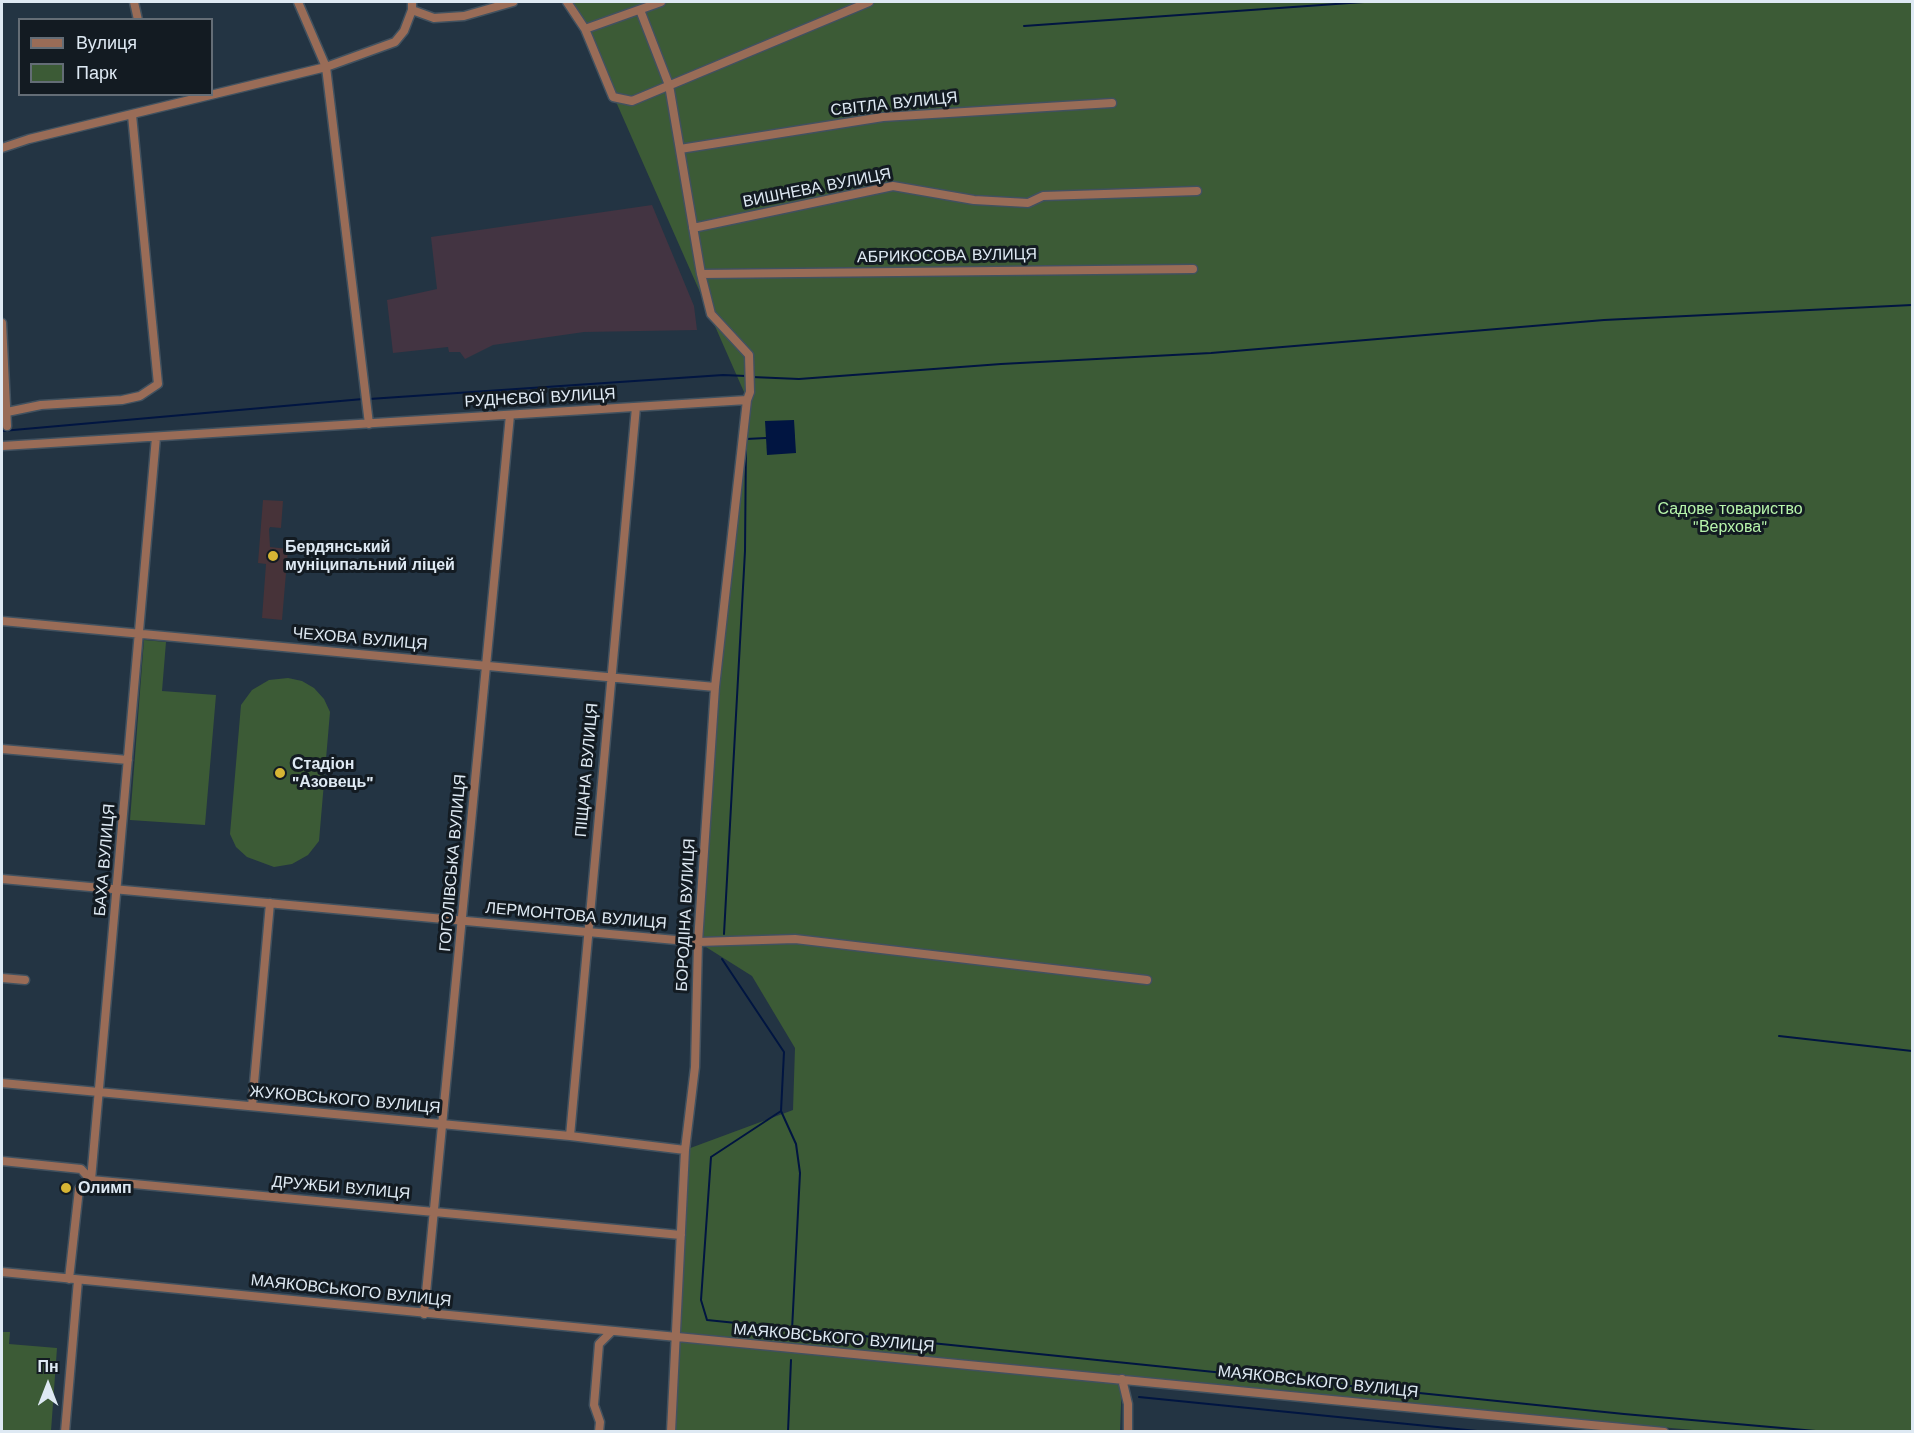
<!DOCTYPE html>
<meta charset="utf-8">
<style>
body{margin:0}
#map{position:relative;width:1914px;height:1433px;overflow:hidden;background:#233443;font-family:"Work Sans",sans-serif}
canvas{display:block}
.frame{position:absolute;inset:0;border:3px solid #dee9f3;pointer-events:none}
.legend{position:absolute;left:18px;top:18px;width:195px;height:78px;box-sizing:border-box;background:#131b22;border:2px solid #646d76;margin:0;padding:8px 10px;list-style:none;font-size:18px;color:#dee9f3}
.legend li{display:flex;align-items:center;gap:12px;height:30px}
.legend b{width:30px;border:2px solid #646d76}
.north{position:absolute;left:18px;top:1355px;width:60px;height:60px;-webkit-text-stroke:4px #131b22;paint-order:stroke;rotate:0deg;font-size:16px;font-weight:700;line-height:24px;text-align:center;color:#dee9f3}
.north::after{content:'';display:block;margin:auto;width:21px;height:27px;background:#dee9f3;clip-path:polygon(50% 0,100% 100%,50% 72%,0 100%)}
</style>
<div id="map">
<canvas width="1914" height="1433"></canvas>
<div class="frame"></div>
<ul class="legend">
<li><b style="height:8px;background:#996c57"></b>Вулиця</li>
<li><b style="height:16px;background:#3c5b36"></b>Парк</li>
</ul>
<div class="north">Пн</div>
</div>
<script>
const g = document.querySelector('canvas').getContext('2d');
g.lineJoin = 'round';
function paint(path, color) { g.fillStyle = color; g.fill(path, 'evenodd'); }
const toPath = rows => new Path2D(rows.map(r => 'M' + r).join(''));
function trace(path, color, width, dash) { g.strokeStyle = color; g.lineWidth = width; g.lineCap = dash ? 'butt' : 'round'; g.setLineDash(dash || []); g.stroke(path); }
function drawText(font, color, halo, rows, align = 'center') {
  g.font = font + ' "Work Sans",sans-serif'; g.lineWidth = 6; g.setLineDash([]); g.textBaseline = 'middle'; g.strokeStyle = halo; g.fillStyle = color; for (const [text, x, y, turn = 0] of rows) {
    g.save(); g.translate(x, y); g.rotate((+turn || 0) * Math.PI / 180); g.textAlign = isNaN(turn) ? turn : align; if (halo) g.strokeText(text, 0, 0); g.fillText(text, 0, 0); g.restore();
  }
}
paint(toPath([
 [652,205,694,306,697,330,584,332,493,345,465,359,460,352,449,352,448,347,393,353,387,300,437,289,431,237]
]), '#433442');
paint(toPath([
 [263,500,283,501,281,528,270,527,269,529,270,547,288,549,282,620,262,618,266,564,258,563]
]), '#473339');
paint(toPath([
 [572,2,1912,2,1912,1431,1704,1431,677,1337,685,1150,793,1110,795,1048,752,976,698,942,715,687,748,401],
 [144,640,166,642,162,691,216,695,205,825,130,820],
 [288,678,302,681,314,688,324,699,330,712,319,841,308,855,292,864,274,867,247,857,236,847,230,834,241,705,252,690,269,680],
 [2,1332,10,1332,9,1344,57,1348,51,1431,2,1431],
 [678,1340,1122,1380,1120,1431,673,1432]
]), '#3c5b36');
paint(toPath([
 [794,420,796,453,767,455,765,421]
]), '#011541');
trace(toPath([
 [1024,26,1364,2],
 [752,377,799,379,1001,364,1211,353,1604,320,1912,305],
 [369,399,723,375,746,376],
 [2,431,363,399],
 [724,934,745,551,746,439,766,438],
 [722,959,784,1052,781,1111,711,1157,701,1300,707,1320,1624,1414,1827,1432],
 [1779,1036,1912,1051],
 [781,1111,796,1144,800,1173,792,1330],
 [1139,1397,1487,1432],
 [788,1432,791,1360]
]), '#011541', 2);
const minor = toPath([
 [134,2,138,20],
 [298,2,326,67,369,424],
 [412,2,412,10,434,18,464,16,513,2],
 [567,2,585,29,613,97,632,101,869,2],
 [585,29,661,2],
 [2,148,29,139,326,67,395,42,404,31,412,10],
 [680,149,883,117,1112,103],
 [693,228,893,186,974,200,1028,203,1043,196,1197,191],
 [701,274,1193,269],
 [2,323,7,426],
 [7,412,41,405,122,400,140,396,158,384,132,115],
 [2,446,747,400,750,392,749,355,711,314,701,274,669,85,640,10],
 [2,621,715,687],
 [2,749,128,760],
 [2,879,698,942,795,939,1147,980],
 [2,978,25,980],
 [2,1083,570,1136,685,1150],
 [252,1106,270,903],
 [570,1136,636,407],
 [2,1161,81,1169,91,1180,681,1235],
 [2,1272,1664,1432],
 [69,1279,79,1189,91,1180,156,437],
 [424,1314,510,415],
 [1122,1379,1128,1404,1128,1432],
 [65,1432,78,1280],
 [599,1432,600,1422,594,1405,599,1344,611,1332],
 [671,1432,685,1150,695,1067,698,942,715,687,747,400]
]);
trace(minor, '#41515f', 11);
trace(minor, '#996c57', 8);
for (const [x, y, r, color] of [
 [273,556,6,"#d6b534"],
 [280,773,6,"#d6b534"],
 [66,1188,6,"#d6b534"]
]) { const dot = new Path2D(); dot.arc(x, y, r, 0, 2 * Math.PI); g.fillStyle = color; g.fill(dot); trace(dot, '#131b22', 2); }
drawText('16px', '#dee9f3', '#131b22', [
 ["СВІТЛА ВУЛИЦЯ",894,104,-6],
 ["ВИШНЕВА ВУЛИЦЯ",817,188,-11],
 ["АБРИКОСОВА ВУЛИЦЯ",947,256,-1],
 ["РУДНЄВОЇ ВУЛИЦЯ",540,398,-3],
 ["ЧЕХОВА ВУЛИЦЯ",360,639,5],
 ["ПІЩАНА ВУЛИЦЯ",587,770,-85],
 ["БАХА ВУЛИЦЯ",105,860,-85],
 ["ГОГОЛІВСЬКА ВУЛИЦЯ",453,863,-85],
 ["БОРОДІНА ВУЛИЦЯ",686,915,-87],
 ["ЛЕРМОНТОВА ВУЛИЦЯ",576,916,5],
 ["ЖУКОВСЬКОГО ВУЛИЦЯ",345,1100,5],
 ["ДРУЖБИ ВУЛИЦЯ",341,1188,5],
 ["МАЯКОВСЬКОГО ВУЛИЦЯ",351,1291,6],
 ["МАЯКОВСЬКОГО ВУЛИЦЯ",834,1338,5],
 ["МАЯКОВСЬКОГО ВУЛИЦЯ",1318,1382,6]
]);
drawText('16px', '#b7f5ab', '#131b22', [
 ["Садове товариство",1730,509],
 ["\"Верхова\"",1730,527]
]);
drawText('bold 16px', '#dee9f3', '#131b22', [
 ["Бердянський",285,547],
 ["муніципальний ліцей",285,565],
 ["Стадіон",292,764],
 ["\"Азовець\"",292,782],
 ["Олимп",78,1188]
], 'left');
</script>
